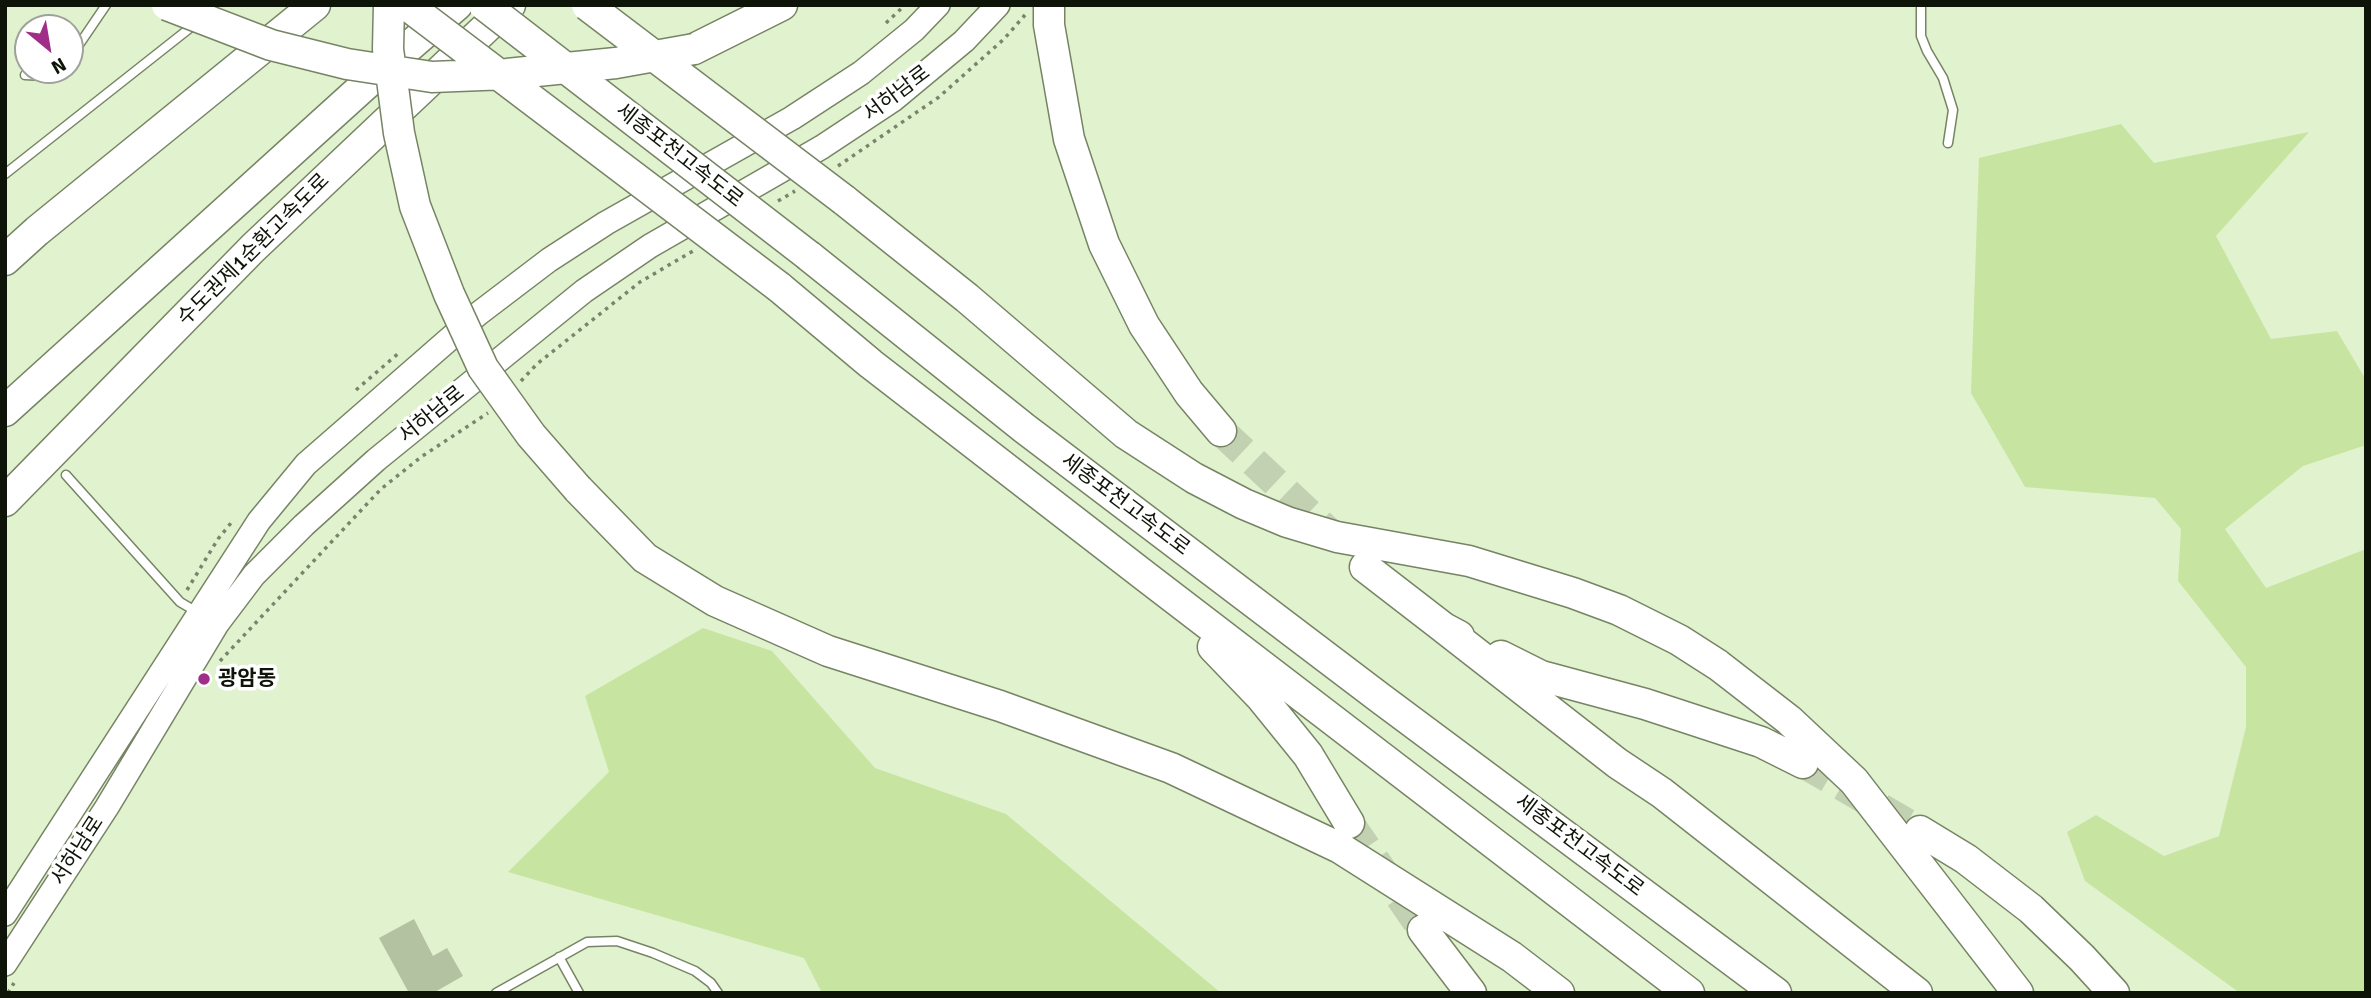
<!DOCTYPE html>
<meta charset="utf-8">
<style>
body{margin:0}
#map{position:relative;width:2371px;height:998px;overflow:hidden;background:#e1f2cf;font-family:Signika,sans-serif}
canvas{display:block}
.frame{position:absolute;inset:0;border:7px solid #0f1408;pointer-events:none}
.north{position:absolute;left:14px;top:14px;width:70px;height:70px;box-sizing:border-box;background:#fff;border:2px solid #9fa19c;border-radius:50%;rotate:150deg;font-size:19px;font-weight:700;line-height:28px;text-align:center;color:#0f1408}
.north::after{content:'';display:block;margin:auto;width:24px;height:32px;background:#a02d88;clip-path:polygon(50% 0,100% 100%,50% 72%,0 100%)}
</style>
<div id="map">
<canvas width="2371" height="998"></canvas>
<div class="frame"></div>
<div class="north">N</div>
</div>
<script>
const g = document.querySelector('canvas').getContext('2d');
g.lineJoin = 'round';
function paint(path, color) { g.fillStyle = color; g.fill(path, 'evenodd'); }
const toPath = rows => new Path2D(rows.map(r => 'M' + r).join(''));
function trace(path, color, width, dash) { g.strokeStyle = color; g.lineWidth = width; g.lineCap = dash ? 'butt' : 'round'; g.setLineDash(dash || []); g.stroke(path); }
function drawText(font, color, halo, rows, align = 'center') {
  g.font = font + ' Signika,"Noto Sans KR",sans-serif'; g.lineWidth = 7; g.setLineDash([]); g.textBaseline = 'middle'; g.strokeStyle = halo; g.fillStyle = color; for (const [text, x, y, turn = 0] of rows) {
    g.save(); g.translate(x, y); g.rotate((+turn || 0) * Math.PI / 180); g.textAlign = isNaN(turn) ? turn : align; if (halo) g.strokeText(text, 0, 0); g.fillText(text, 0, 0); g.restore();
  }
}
paint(toPath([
 [2121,124,2154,163,2309,132,2216,236,2271,339,2337,331,2366,380,2366,445,2303,466,2225,529,2266,588,2366,549,2366,993,2240,993,2085,881,2067,832,2096,815,2164,856,2219,836,2246,727,2246,667,2178,581,2181,529,2155,498,2025,487,1971,393,1979,158],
 [703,628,772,651,875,768,1006,814,1221,993,822,993,804,958,508,872,609,772,585,696]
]), '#c7e5a1');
paint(toPath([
 [414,919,433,956,447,948,463,976,433,993,409,993,379,938]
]), '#b3c3a1');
trace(toPath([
 [1221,431,1337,540],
 [1803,763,1920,831],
 [1349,823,1423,930]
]), '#c2d1b1', 30, [30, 15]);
const service = toPath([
 [1921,5,1921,36,1927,51,1943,78,1953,110,1948,143],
 [70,58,106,5],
 [25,75,45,76,58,70],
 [5,174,195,24],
 [66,475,180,602,197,612],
 [559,957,579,993],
 [496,993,587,942,617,941,653,953,695,971,711,983,718,993]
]);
const secondary = toPath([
 [5,914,259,521,306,464,478,314,549,260,606,223,792,118,861,73,914,30,938,5],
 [5,964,107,807,217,624,254,575,304,525,376,460,584,291,650,246,822,147,893,100,964,41,998,5]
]);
const motorway = toPath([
 [1049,5,1049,25,1069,139,1104,244,1144,325,1189,393,1221,431],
 [694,49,782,5],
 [844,200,967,298,1126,434,1194,478,1244,504,1287,522,1337,537,1469,561,1573,593,1619,610,1679,640,1718,665,1789,720,1854,781,2018,993],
 [809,256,1024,428,1380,698,1776,993],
 [5,260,37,231,315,5],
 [779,287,871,364,1145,576,1689,993],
 [5,411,375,76,457,5],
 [578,489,645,558,715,601,828,651,1000,706,1171,768,1340,848,1512,957,1559,993],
 [5,501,253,248,510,5],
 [1365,567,1444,628,1459,636],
 [1444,628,1617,763,1662,793,1917,993],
 [1213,647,1261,697,1308,755,1349,823],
 [1501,656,1541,676,1645,704,1761,742,1803,763],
 [1920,831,1966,859,2031,909,2082,958,2114,993],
 [1423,930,1471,993]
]);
trace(service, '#768464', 11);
trace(secondary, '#768464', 26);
trace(motorway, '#768464', 33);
trace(toPath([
 [886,23,905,5],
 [838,166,939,97,1004,39,1025,15],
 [778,201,795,191],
 [521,381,537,364,640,282,693,251],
 [356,390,400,352],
 [187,590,218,539,231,523],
 [220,661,381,489,421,457,488,413],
 [8,993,14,983]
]), '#79846c', 3.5, [3.5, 5]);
trace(service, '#fff', 8);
trace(secondary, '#fff', 23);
trace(motorway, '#fff', 30);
const motorwayBridge = toPath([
 [167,5,271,45,347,64,432,77,507,74,616,63,694,49],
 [389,5,388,49,399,133,415,206,449,294,483,368,531,435,578,489],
 [407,5,779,287],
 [484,5,809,256],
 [587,5,844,200]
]);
trace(motorwayBridge, '#768464', 33, []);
trace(motorwayBridge, '#fff', 30);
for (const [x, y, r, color] of [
 [204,679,7,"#a02d88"]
]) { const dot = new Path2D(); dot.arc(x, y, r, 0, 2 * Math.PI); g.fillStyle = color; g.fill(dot); trace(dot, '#fff', 2.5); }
drawText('21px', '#0f1408', '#fff', [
 ["서하남로",897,94,-37],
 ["세종포천고속도로",679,156,38],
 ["수도권제1순환고속도로",254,250,-45],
 ["서하남로",432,415,-39],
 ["세종포천고속도로",1125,505,37],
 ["세종포천고속도로",1579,846,37],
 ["서하남로",78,851,-57]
]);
drawText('bold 21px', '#0f1408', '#fff', [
 ["광암동",218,679]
], 'left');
</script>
